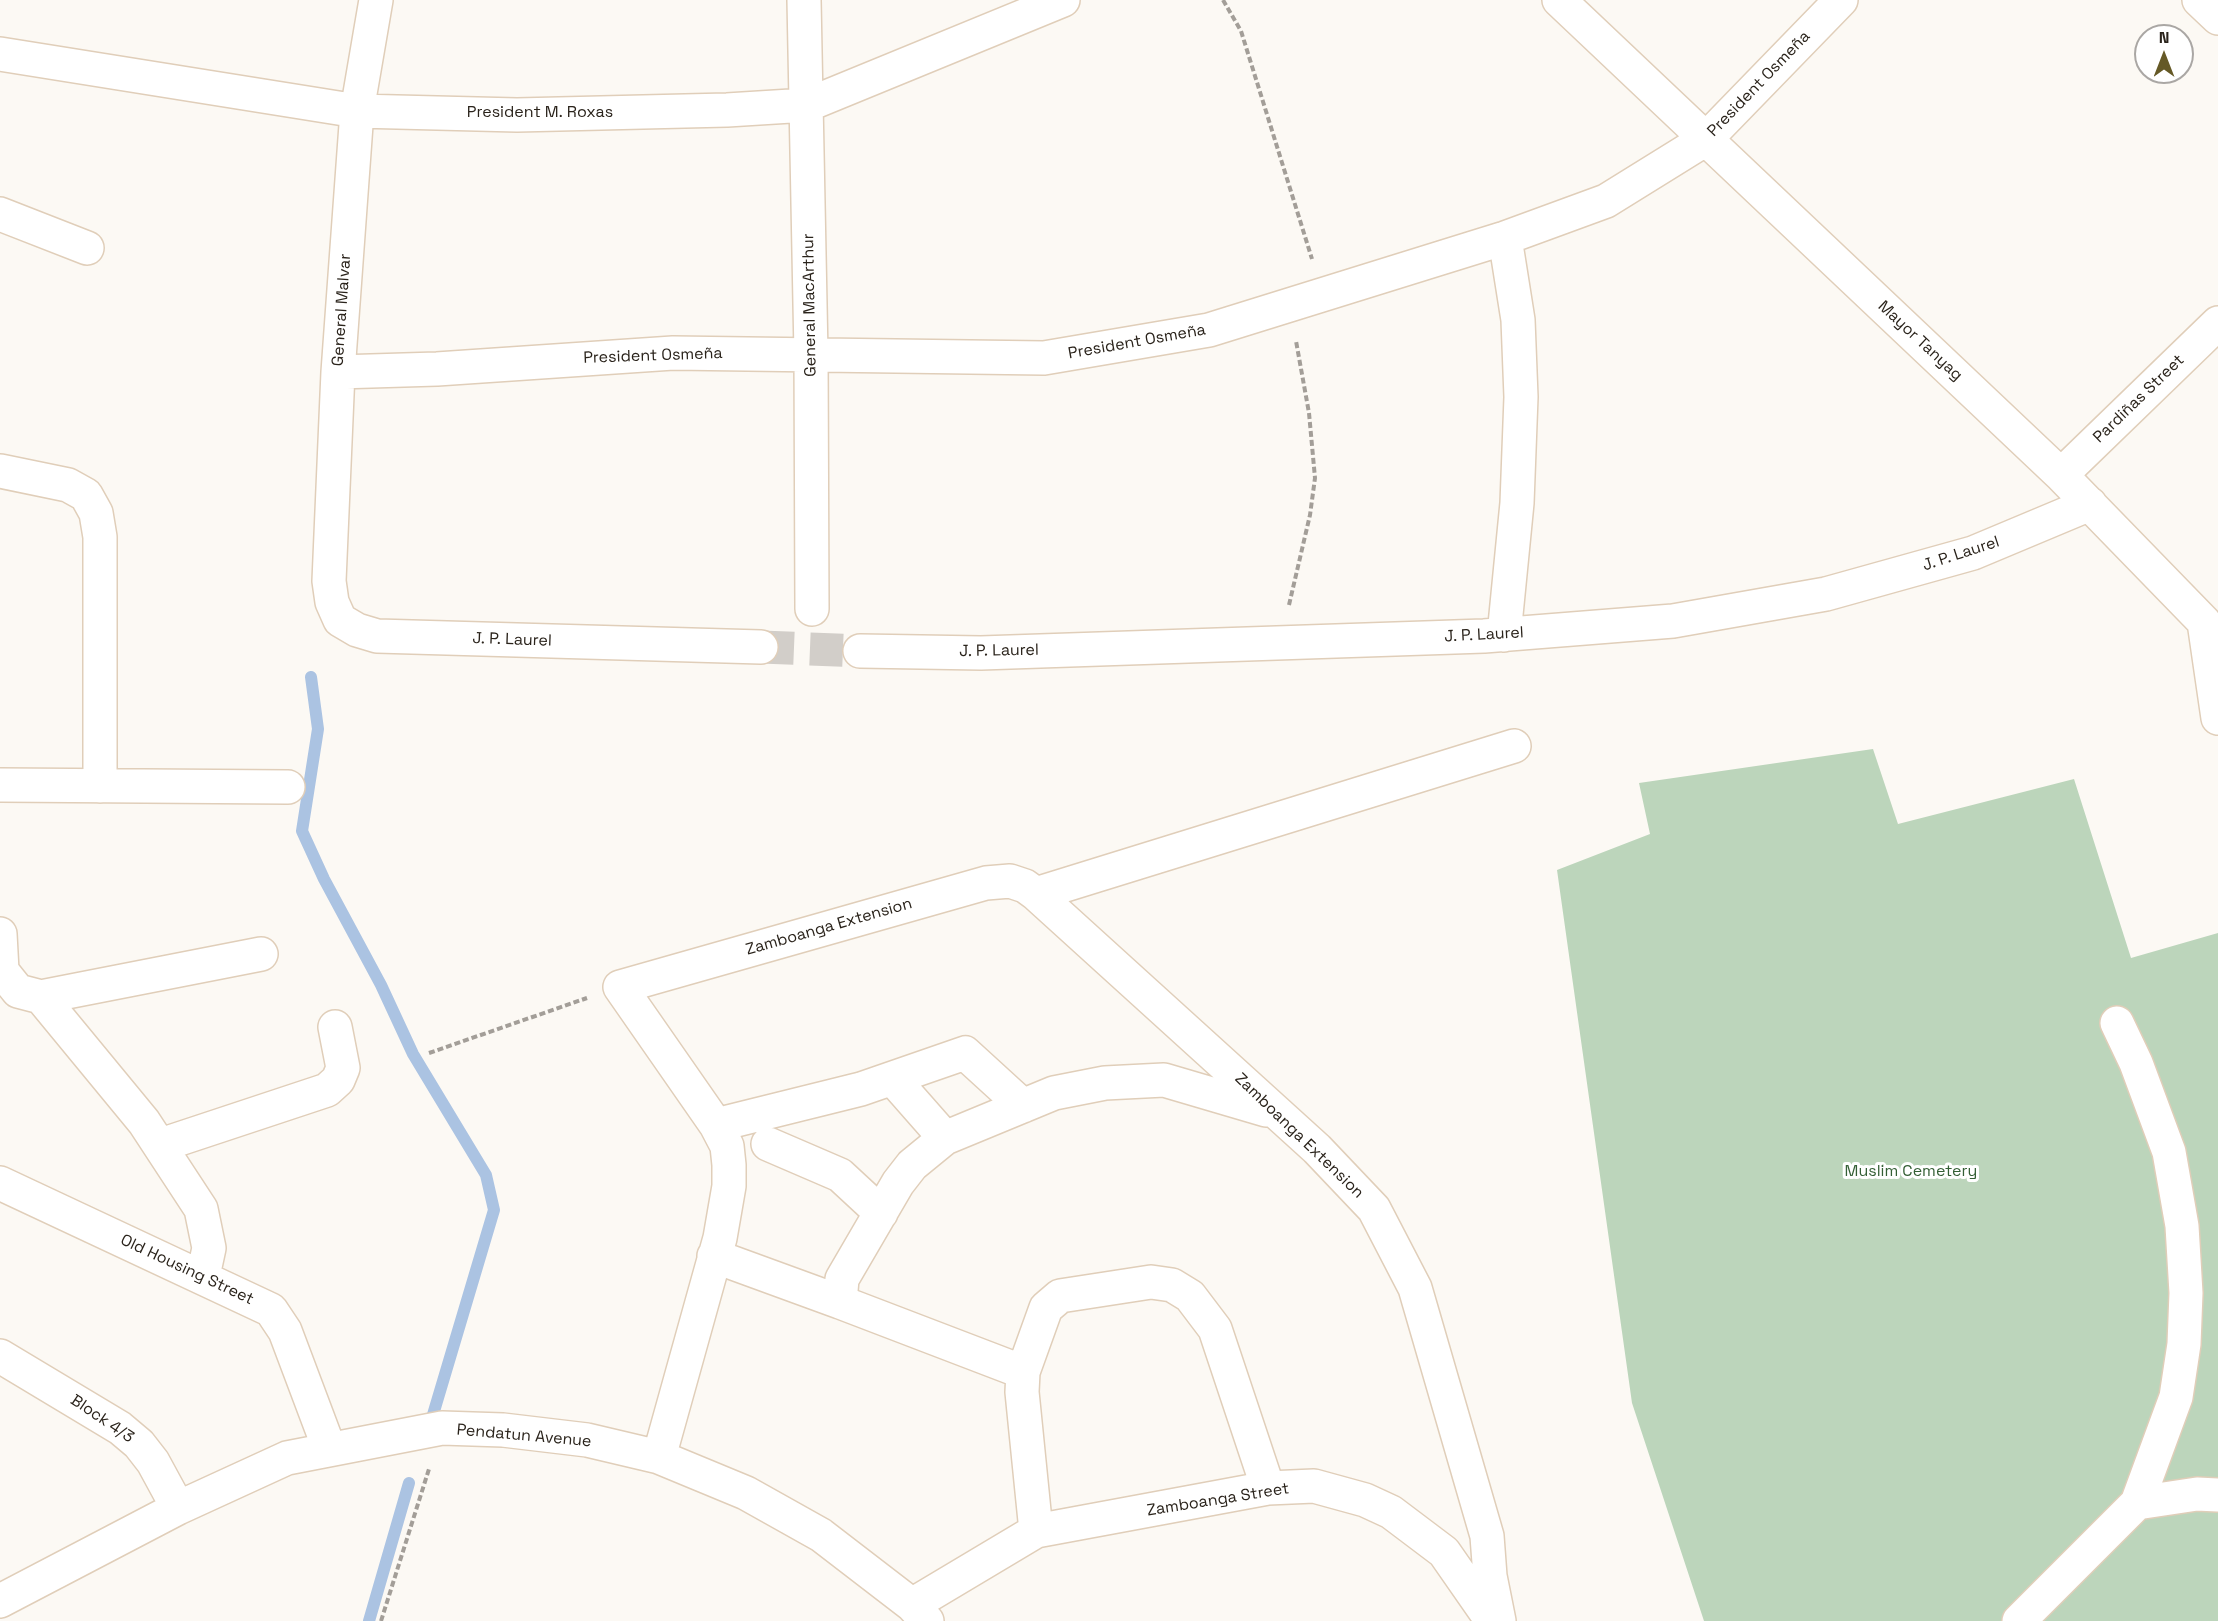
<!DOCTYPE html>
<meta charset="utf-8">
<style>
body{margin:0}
#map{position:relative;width:2218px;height:1621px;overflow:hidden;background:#fcf9f4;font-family:"Space Grotesk",sans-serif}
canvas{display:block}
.north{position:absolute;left:2134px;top:24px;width:60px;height:60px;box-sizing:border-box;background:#fff;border:2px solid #aaa7a4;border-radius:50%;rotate:0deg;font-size:16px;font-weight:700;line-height:24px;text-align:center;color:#2a231b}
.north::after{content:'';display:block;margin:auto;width:21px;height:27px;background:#655926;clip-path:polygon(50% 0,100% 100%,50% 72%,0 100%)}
</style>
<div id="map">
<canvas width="2218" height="1621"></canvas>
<div class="north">N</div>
</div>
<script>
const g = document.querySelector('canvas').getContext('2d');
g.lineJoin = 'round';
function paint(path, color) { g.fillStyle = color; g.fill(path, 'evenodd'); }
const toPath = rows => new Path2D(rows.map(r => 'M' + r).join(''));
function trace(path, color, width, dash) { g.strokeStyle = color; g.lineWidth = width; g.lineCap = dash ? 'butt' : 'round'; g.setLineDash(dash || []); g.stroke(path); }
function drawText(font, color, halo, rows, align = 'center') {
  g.font = font + ' "Space Grotesk",sans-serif'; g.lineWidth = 6; g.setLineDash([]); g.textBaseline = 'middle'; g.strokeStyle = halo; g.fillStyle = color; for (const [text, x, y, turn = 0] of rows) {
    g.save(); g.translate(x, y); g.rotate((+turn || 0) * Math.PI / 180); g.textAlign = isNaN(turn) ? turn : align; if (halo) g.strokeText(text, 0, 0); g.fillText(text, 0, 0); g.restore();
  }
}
paint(toPath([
 [1873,749,1898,824,2074,779,2131,958,2218,933,2218,1621,1704,1621,1632,1403,1557,870,1650,834,1639,783]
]), '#bcd5bb');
trace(toPath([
 [311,677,318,729,302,831,324,879,381,985,413,1054,486,1175,494,1210,432,1418],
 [369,1621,409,1483]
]), '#abc3e2', 12);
trace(toPath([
 [761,647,860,651]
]), '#d2cec9', 33, [33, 16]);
const minor = toPath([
 [376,0,357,111,338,372,329,581,332,602,340,620,357,630,377,636,761,647],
 [804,0,811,354,812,609],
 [1559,0,2061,475,2204,622,2218,718],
 [2199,0,2218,18],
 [0,54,357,111,517,115,727,110,807,105,1063,0],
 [0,214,87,248],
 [338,372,437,369,673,353,1044,358,1209,330,1505,238,1606,201,1706,139,1841,0],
 [0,471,68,485,86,495,96,513,100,537,100,786],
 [2061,475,2218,323],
 [1504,635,1517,503,1521,397,1518,320,1505,238],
 [860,651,981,653,1484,636,1673,621,1826,594,1973,553,2090,504],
 [0,785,288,787],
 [1036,894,1514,746],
 [0,934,2,971,18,991,41,997,261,954],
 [41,997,144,1122,201,1209,209,1248,203,1276],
 [2117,1023,2136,1063,2169,1152,2182,1226,2186,1293,2184,1344,2176,1397,2137,1503],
 [894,1080,945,1138],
 [716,1125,861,1089,965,1053,1023,1106],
 [768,1144,840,1175,881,1213],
 [161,1145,327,1090,338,1080,343,1068,335,1027],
 [0,1183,271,1310,285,1331,329,1448],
 [714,1256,840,1302],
 [0,1356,120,1428,139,1444,153,1462,178,1508],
 [1023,1372,840,1302,842,1279,898,1183,912,1165,945,1138,1054,1093,1105,1083,1164,1080,1266,1110],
 [659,1457,720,1238,729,1186,729,1165,727,1146,716,1125,620,987,986,883,1010,881,1025,886,1036,894,1317,1149,1374,1209,1415,1288,1487,1536,1490,1576,1499,1621],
 [1036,1531,1022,1392,1023,1372,1046,1308,1060,1296,1151,1282,1172,1285,1190,1296,1215,1329,1268,1488],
 [0,1601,178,1508,287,1458,442,1428,503,1430,587,1440,659,1457,746,1493,821,1535,912,1605,927,1621],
 [912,1605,1036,1531,1268,1488,1314,1486,1365,1500,1391,1512,1444,1552,1492,1621],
 [2019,1621,2137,1503,2197,1494,2218,1495]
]);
trace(minor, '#e0ceb9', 36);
trace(toPath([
 [1223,0,1241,31,1312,259],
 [1289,605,1310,515,1315,478,1309,413,1296,341],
 [429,1053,587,998],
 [381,1621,429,1469]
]), '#a39e98', 4, [6, 3]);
trace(minor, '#fff', 33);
drawText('16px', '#2a231b', '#fff', [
 ["President Osmeña",1759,84,-46],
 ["President M. Roxas",540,113],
 ["General MacArthur",810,305,-91],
 ["General Malvar",342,310,-86],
 ["Mayor Tanyag",1920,341,43],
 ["President Osmeña",1137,342,-10],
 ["President Osmeña",653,356,-2],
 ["Pardiñas Street",2139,399,-44],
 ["J. P. Laurel",1961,554,-18],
 ["J. P. Laurel",1484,635,-3],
 ["J. P. Laurel",512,640,2],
 ["J. P. Laurel",999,651,-1],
 ["Zamboanga Extension",829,927,-16],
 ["Zamboanga Extension",1299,1136,44],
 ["Old Housing Street",187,1270,25],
 ["Block 4/3",102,1419,34],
 ["Pendatun Avenue",524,1436,5],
 ["Zamboanga Street",1218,1500,-9]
]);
drawText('16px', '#345f35', '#fff', [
 ["Muslim Cemetery",1911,1172]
]);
</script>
